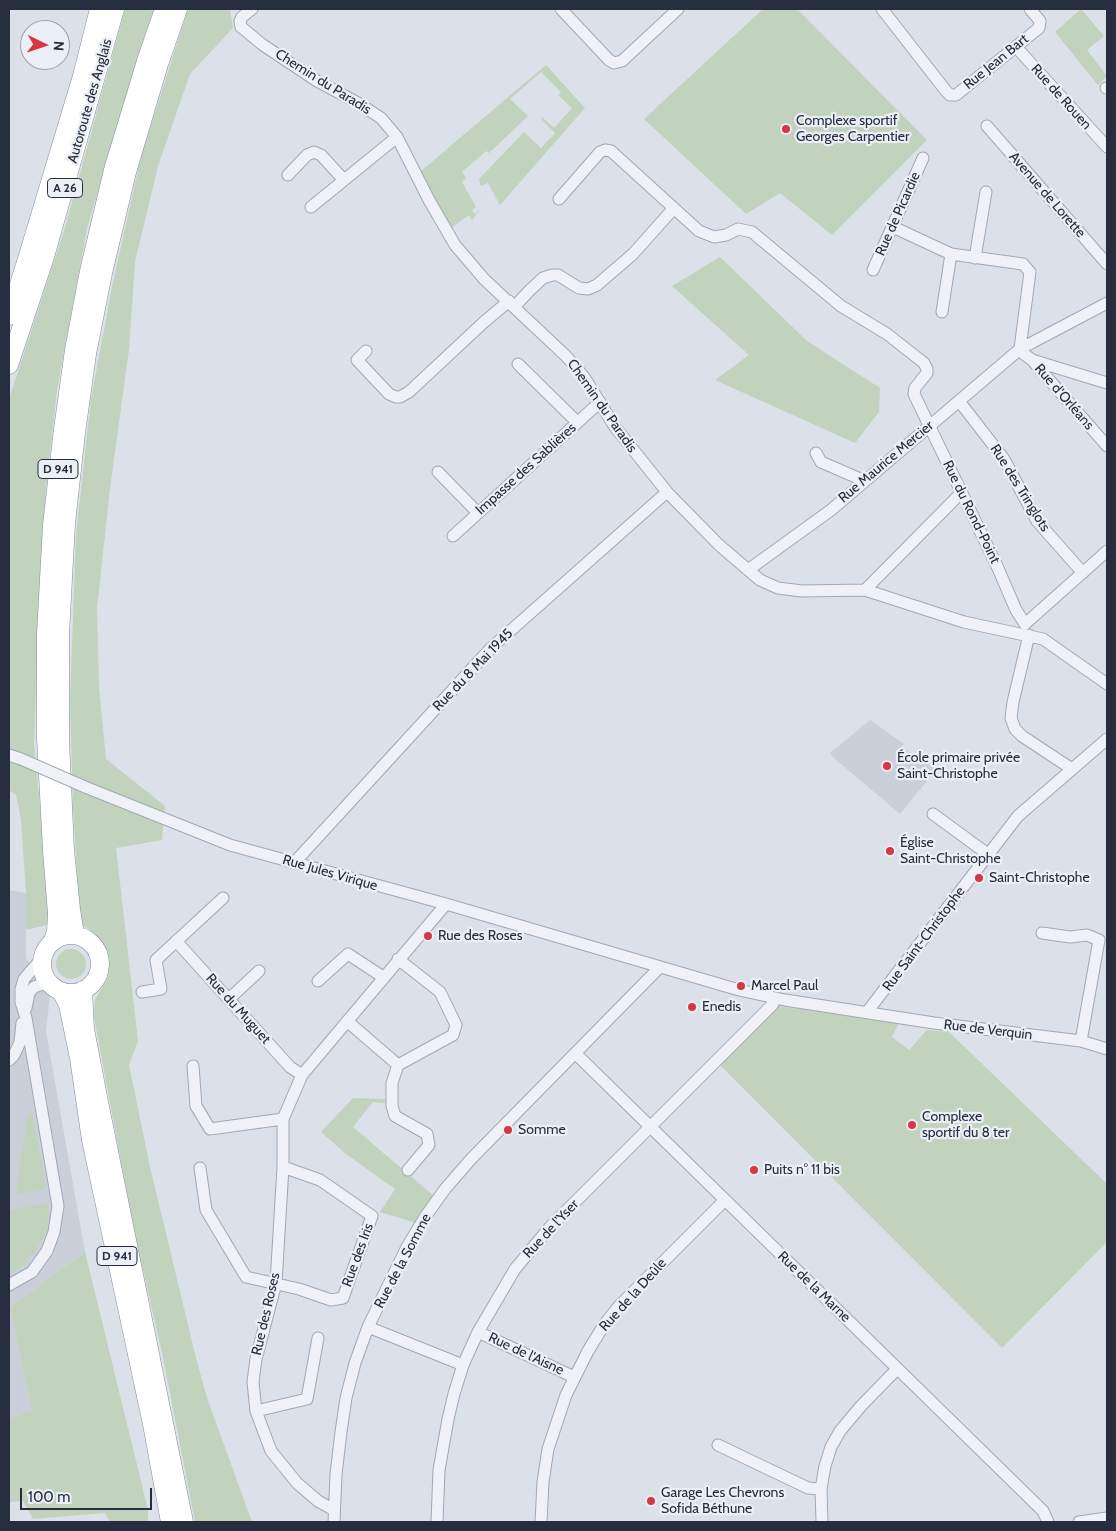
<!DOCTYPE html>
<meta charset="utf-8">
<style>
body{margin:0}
#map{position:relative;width:1116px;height:1531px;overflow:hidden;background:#dce0e8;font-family:Cabin,sans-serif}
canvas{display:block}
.frame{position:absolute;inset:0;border:10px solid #252d3f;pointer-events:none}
.north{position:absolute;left:20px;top:20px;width:50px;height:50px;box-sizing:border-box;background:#eceff5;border:1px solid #9ca1ac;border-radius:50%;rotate:94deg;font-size:14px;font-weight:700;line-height:20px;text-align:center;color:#252d3f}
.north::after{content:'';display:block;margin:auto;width:18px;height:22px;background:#d73745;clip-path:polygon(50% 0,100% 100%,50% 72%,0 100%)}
.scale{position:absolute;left:20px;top:1488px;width:132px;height:22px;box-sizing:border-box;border:2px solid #252d3f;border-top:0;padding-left:6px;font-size:15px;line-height:18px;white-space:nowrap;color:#252d3f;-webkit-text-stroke:4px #eceff5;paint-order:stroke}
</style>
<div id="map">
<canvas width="1116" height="1531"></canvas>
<div class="frame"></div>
<div class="north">N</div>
<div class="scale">100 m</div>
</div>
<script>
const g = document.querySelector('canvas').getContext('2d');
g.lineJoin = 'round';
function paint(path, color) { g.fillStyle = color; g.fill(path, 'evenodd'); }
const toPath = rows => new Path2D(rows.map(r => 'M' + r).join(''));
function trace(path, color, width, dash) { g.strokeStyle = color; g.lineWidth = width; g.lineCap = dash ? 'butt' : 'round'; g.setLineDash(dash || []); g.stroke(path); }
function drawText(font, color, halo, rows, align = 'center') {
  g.font = font + ' Cabin,sans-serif'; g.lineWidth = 4.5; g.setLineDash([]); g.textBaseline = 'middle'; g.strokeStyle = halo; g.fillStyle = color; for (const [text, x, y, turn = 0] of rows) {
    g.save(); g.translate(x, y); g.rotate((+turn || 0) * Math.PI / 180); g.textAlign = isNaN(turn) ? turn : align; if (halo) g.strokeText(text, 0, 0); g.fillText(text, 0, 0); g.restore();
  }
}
paint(toPath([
 [870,720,904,744,902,747,936,770,900,814,834,758,830,753],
 [9,890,26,893,26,958,50,995,46,1031,85,1252,10,1307,32,1411,9,1418]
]), '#cacfda');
paint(toPath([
 [125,9,155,9,136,64,87,228,57,390,46,489,40,578,34,745,50,906,47,925,26,930,26,893,21,819,16,795,12,792,9,791,9,399,65,228],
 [188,9,230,9,233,28,190,74,158,166,135,262,129,349,110,488,97,609,99,688,106,759,165,806,162,840,116,848,138,1041,129,1065,150,1167,196,1358,207,1398,252,1522,195,1522,163,1357,133,1226,94,1017,95,1000,107,979,109,960,104,946,94,933,83,925,79,906,73,807,70,700,76,535,91,399,112,287,141,157],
 [763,9,797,9,927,140,832,235,780,193,746,214,644,119],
 [1081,9,1104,36,1087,50,1107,76,1098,85,1055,32],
 [546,65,585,108,500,205,488,183,481,186,479,179,524,132,541,148,555,133,541,119,542,117,554,128,572,108,558,95,561,92,541,72,510,99,528,116,489,153,486,151,462,172,466,178,462,182,476,207,472,210,475,214,480,210,472,220,469,215,451,228,421,171],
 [720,257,807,341,880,388,879,412,855,443,715,380,749,355,672,286],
 '56 964a15 15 0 1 1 30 0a15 15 0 1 1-30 0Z',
 [779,1006,899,1023,892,1037,909,1050,927,1030,949,1032,1107,1184,1107,1242,1002,1348,720,1065],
 [353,1098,385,1099,385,1103,373,1102,353,1127,434,1196,416,1223,380,1212,395,1189,346,1154,321,1132],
 [32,1112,46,1184,42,1190,16,1194,27,1117],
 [48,1203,49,1214,47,1229,35,1252,24,1265,9,1274,9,1211],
 [85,1252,148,1510,148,1522,110,1522,105,1513,33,1519,23,1501,9,1502,9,1418,32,1411,10,1307]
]), '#c1d2bd');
const minor = toPath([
 [252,9,242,17,240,21,241,27,263,45,317,81,358,103,381,118,397,137,429,200,455,245,484,279,567,357,584,377,615,427,667,492,719,545,760,580,778,588,802,591,865,590,964,622,1043,639,1107,684],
 [561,9,609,60,614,63,622,61,678,9],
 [882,9,946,91,950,95,956,95,1039,28,1040,21,1030,9],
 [1016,47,1107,147],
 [1106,88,1107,88],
 [987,126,1107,264],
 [288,175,307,155,314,152,321,155,344,180],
 [559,199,600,152,605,150,611,151,699,231,714,237,726,235,738,229,752,232,841,306,887,334,924,363,927,369,927,373,915,388,914,394,997,566,1016,610,1025,624],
 [311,207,397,137],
 [893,227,951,254,1023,264,1030,272,1020,349],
 [975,258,986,192],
 [873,270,923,158],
 [515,306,530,290,543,278,552,275,558,275,579,288,588,289,597,285,633,254,674,208],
 [942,312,951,254],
 [1020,349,1024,354,1032,360,1107,446],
 [366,351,357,360,389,394,396,397,400,397,409,392,484,322,509,301],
 [1032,360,1107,383],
 [518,364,577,422],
 [959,401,1004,459,1037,521,1083,573],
 [816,453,821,462,865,481],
 [438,472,478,513],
 [453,536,600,402],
 [748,570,831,510,1020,349,1107,303],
 [865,590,961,493],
 [1025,624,1107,551],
 [1029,635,1013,702,1011,718,1015,729,1022,736,1072,769],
 [9,755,21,759],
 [85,787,230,845,446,904,739,990,785,1000,934,1023,1081,1041,1107,1049],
 [933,814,989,855],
 [294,863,491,648,667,492],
 [1042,933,1070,937,1087,935,1099,940,1081,1041],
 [176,941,290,1067,302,1075],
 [318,981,348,954,383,977],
 [142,992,161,989,156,960,223,898],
 [229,999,259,971],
 [26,1008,29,993,34,987,43,984,50,984],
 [867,1012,1018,816,1107,739],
 [347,1021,398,1065,392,1083,392,1106,395,1116,427,1134,429,1145,408,1170],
 [576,1054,1043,1511,1048,1522],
 [9,1060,14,1055,20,1042,22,1023],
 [398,1065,453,1035,456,1025,440,992,398,959],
 [193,1066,196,1106,210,1129,283,1119],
 [200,1168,206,1210,246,1277,299,1289,331,1300,343,1298,372,1216,320,1180,283,1167],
 [9,1285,32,1272,47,1251,54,1232,58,1206,26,1018,21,1002,21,989,24,979,42,958],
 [368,1327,463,1365],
 [478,1332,574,1377],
 [256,1411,307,1399,318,1338],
 [718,1445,808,1488,821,1489],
 [334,1510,318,1501,297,1483,271,1451,256,1411,253,1382,256,1359,276,1283,283,1167,283,1119,302,1075,446,904],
 [334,1522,336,1474,341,1432,346,1398,355,1363,368,1327,407,1247,425,1217,445,1189,471,1159,660,967],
 [437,1522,439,1470,448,1419,454,1394,463,1365,478,1332,515,1269,550,1227,773,1004,774,998],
 [541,1522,543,1482,548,1449,566,1395,588,1351,604,1325,619,1306,725,1200],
 [822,1522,821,1489,825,1466,831,1447,840,1431,861,1406,897,1369],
 [1079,1522,1107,1518]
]);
const highway = toPath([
 [9,316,27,259,82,76,99,9],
 [9,365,44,260,115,9],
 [75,935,71,909,65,850,60,740,60,634,66,523,76,433,87,354,103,273,127,172,159,64,178,9],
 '42 964a29 29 0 1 1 58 0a29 29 0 1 1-58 0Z',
 [53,941,56,931,57,914,52,850,46,738,46,633,52,525,63,429,74,350,89,271,113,170,146,61,164,9],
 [83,990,85,1029,99,1102,184,1522],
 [61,991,68,1005,79,1058,91,1140,152,1424,170,1522]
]);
trace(minor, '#a1a7b2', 13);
trace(highway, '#838c9f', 19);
trace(minor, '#eff1f6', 11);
trace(highway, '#fff', 18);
const minorBridge = toPath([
 [21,759,85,787]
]);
trace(minorBridge, '#a1a7b2', 13, []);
trace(minorBridge, '#eff1f6', 11);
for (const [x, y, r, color] of [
 [786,129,5,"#d73745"],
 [887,766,5,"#d73745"],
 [890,851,5,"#d73745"],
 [979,878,5,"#d73745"],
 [428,936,5,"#d73745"],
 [741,986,5,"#d73745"],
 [692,1007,5,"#d73745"],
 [912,1125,5,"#d73745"],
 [508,1130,5,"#d73745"],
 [754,1170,5,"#d73745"],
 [651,1501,5,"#d73745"]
]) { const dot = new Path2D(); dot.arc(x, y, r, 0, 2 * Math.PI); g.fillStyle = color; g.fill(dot); trace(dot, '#eceff5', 2); }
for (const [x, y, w] of [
 [65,188,35],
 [58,469,40],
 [117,1256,40]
]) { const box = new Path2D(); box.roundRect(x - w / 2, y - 9.5, w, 19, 4); g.fillStyle = '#eceff5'; g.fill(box); trace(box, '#252d3f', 1); }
drawText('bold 12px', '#252d3f', null, [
 ["A 26",65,188],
 ["D 941",58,469],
 ["D 941",117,1256]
]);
drawText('14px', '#252d3f', '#eceff5', [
 ["Rue Jean Bart",996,62,-39],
 ["Chemin du Paradis",323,82,32],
 ["Rue de Rouen",1061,97,48],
 ["Autoroute des Anglais",90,101,-74],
 ["Avenue de Lorette",1047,195,49],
 ["Rue de Picardie",898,214,-66],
 ["Rue d'Orléans",1064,397,49],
 ["Chemin du Paradis",602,406,55],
 ["Rue Maurice Mercier",886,462,-40],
 ["Impasse des Sablières",526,469,-42],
 ["Rue des Tringlots",1020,488,58],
 ["Rue du Rond-Point",971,512,64],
 ["Rue du 8 Mai 1945",473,670,-46],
 ["Rue Jules Virique",330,873,16],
 ["Rue Saint-Christophe",924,939,-53],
 ["Rue du Muguet",238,1009,48],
 ["Rue de Verquin",988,1030,7],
 ["Rue de l'Yser",551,1229,-47],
 ["Rue des Iris",358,1255,-70],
 ["Rue de la Somme",403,1261,-62],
 ["Rue de la Marne",814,1287,44],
 ["Rue de la Deûle",633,1295,-48],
 ["Rue des Roses",266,1314,-77],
 ["Rue de l'Aisne",526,1354,25]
]);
drawText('14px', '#252d3f', '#eceff5', [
 ["Complexe sportif",796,121],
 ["Georges Carpentier",796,137],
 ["École primaire privée",897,758],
 ["Saint-Christophe",897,774],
 ["Église",900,843],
 ["Saint-Christophe",900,859],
 ["Saint-Christophe",989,878],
 ["Rue des Roses",438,936],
 ["Marcel Paul",751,986],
 ["Enedis",702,1007],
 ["Complexe",922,1117],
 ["sportif du 8 ter",922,1133],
 ["Somme",518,1130],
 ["Puits n° 11 bis",764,1170],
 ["Garage Les Chevrons",661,1493],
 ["Sofida Béthune",661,1509]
], 'left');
</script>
